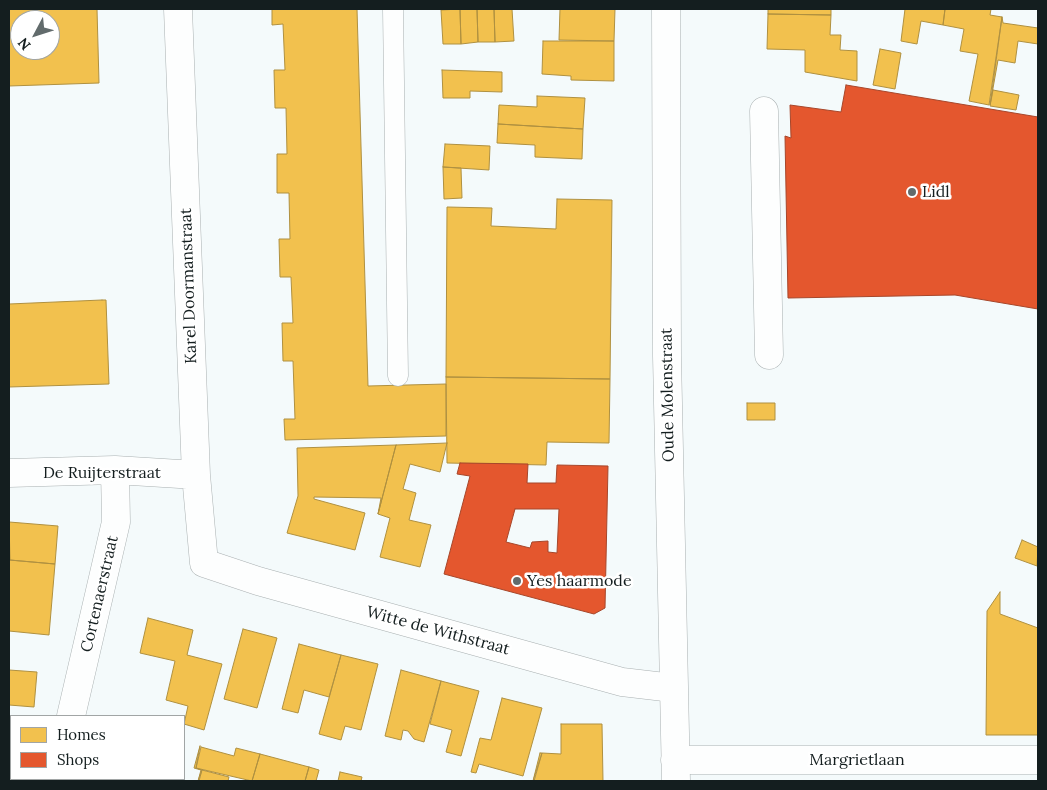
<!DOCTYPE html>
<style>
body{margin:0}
#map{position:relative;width:1047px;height:790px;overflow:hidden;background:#f4fafb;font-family:Lora,serif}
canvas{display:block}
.frame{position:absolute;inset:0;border:10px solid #141e1f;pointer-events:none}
.legend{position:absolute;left:10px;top:715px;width:175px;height:65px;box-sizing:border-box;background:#fff;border:1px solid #a1a5a5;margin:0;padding:6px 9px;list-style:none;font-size:15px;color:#141e1f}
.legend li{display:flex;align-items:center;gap:10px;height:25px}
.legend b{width:25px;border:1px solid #a1a5a5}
.north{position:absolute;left:10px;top:10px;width:50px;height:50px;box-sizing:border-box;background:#fff;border:1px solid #a1a5a5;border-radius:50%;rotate:230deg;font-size:14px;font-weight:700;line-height:20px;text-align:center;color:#141e1f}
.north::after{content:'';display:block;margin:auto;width:18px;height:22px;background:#626b6c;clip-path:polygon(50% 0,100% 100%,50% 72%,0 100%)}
</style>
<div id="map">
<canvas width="1047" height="790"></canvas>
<div class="frame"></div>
<ul class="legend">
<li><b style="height:14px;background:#f2c14e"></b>Homes</li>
<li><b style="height:14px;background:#e4572e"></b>Shops</li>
</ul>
<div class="north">N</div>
</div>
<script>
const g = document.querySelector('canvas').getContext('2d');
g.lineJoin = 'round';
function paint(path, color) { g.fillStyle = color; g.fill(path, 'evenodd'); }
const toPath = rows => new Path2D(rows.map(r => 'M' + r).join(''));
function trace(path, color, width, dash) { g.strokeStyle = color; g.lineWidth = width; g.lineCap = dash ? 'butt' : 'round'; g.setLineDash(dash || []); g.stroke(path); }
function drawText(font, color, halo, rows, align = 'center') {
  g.font = font + ' Lora,serif'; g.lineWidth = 5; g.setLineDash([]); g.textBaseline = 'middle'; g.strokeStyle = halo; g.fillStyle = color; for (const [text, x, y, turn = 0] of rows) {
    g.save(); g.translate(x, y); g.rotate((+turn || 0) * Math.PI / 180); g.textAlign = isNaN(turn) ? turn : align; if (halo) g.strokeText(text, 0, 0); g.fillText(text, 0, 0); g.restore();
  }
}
const homes = toPath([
 [9,9,97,9,99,83,9,86,9,9],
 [20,20,50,20,50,50,20,50,20,20],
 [272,9,357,9,368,386,446,384,446,436,285,440,284,419,295,419,293,361,283,361,282,323,293,323,291,277,280,277,279,239,290,239,289,193,277,193,277,154,287,154,286,108,275,108,274,70,285,70,283,24,272,25,272,9],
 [460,9,477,9,478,42,461,44,460,9],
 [460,9,461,44,443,44,441,10,460,9],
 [477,9,494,9,495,42,478,42,477,9],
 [494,9,512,9,514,41,495,42,494,9],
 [560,9,615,9,614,41,559,40,560,9],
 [768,9,831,9,831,15,768,14,768,9],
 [905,9,945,9,943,25,921,21,917,44,901,41,905,9],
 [945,9,991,9,990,15,1002,17,989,105,969,101,978,54,960,51,964,29,943,25,945,9],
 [768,14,831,15,830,35,841,35,840,50,857,51,857,81,805,72,805,50,767,49,768,14],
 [1002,17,1003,23,1038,28,1038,44,1018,41,1015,63,998,60,990,105,1002,17],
 [543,41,614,41,614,81,571,80,571,76,542,74,543,41],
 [880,49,901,53,895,89,873,85,880,49],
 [442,70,502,72,502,92,470,91,470,98,443,98,442,70],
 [993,90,1019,95,1016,110,990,106,993,90],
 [537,96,585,98,583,129,498,124,499,105,537,107,537,96],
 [498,124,583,129,582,159,535,157,535,145,497,143,498,124],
 [445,144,490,146,489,170,443,167,445,144],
 [443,167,461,168,462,198,444,199,443,167],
 [557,199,612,200,610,379,446,377,447,207,492,208,491,226,556,229,557,199],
 [102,300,106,300,109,384,9,387,9,304,102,300],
 [446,377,610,379,609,443,547,442,546,465,447,463,446,377],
 [747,403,775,403,775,420,747,420,747,403],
 [447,443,440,472,410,464,403,489,416,493,409,520,431,525,420,567,380,557,390,518,378,514,396,445,447,443],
 [396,445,378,514,381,498,314,497,314,499,365,513,355,550,287,533,298,496,297,448,396,445],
 [9,522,58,526,55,564,10,560,9,522],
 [1022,540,1038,547,1037,566,1015,558,1022,540],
 [9,560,55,564,49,635,9,631,9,560],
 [1000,592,1000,614,1038,628,1038,735,986,735,987,611,1000,592],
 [148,618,193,630,187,655,222,664,204,730,184,724,188,706,166,700,175,661,140,653,148,618],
 [243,629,277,638,257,708,224,699,243,629],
 [299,644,341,655,329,697,304,690,298,713,282,709,299,644],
 [341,655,378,664,361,730,345,726,341,740,319,734,341,655],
 [9,670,37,672,34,707,9,705,9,670],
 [401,670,441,681,424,742,414,739,408,731,403,730,401,740,385,736,401,670],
 [441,681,479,691,461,756,446,752,452,730,430,724,441,681],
 [502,698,542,708,523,776,479,764,476,773,471,772,480,738,491,740,502,698],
 [561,724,602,724,603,781,534,781,542,753,561,754,561,724],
 [9,728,11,728,11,767,9,767,9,728],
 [200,746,196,768,202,770,198,781,201,770,194,768,200,746],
 [201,747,234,756,236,748,260,754,252,781,196,768,201,747],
 [540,753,542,753,533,781,540,753],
 [260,754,309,767,305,781,252,781,260,754],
 [309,767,319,770,316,781,305,781,309,767],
 [202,770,229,777,228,781,199,781,202,770],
 [340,772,362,777,361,781,338,781,340,772],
 [93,779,144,780,146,779,145,781,92,781,93,779],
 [146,779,169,779,168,781,145,781,146,779]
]);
paint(homes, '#f2c14e');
trace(homes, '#af9040', 1);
const shops = toPath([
 [846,85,1038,117,1038,309,955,295,788,298,785,136,791,138,790,105,841,112,846,85],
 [460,463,528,464,527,483,556,483,557,465,608,466,605,608,594,614,444,574,470,476,457,474,460,463],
 [515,509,559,509,557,553,548,552,548,541,532,542,530,548,506,542,515,509]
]);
paint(shops, '#e4572e');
trace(shops, '#a6462a', 1);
const lane = toPath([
 [393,9,398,376]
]);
const street = toPath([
 [178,9,196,475,204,563,258,581,622,682,673,688],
 [666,9,667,356,676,781],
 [764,111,769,355],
 [9,473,115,470,196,475],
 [71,716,116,522,115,470],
 [675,760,1038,760],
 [56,781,57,779]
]);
trace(lane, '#a9b0b1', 21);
trace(street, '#a9b0b1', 29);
trace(lane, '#fdfefe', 20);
trace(street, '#fdfefe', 28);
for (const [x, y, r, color] of [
 [912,192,5,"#626b6c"],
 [517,581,5,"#626b6c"]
]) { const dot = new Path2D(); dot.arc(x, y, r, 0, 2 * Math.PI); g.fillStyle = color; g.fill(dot); trace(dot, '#fff', 2); }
drawText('16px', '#141e1f', '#fff', [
 ["Lidl",922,192],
 ["Yes haarmode",527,581]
], 'left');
drawText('16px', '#141e1f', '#fff', [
 ["Karel Doormanstraat",189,286,-92],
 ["Oude Molenstraat",668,395,-91],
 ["De Ruijterstraat",102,473],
 ["Cortenaerstraat",100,594,-77],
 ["Witte de Withstraat",438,631,15],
 ["Margrietlaan",857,760]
]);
</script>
